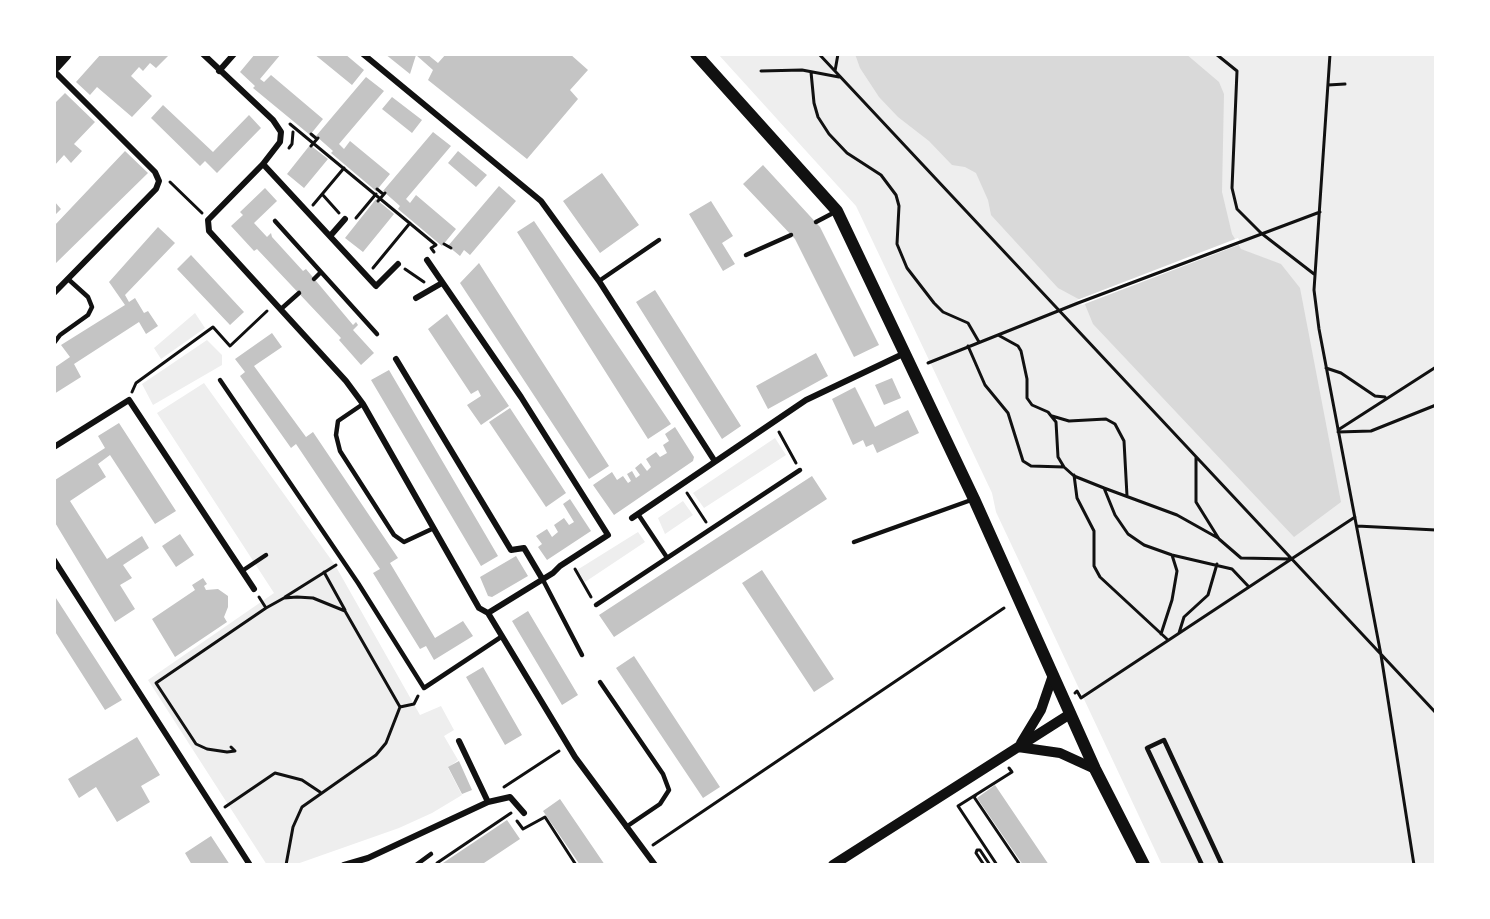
<!DOCTYPE html>
<style>
body{margin:0}
#map{position:relative;width:1490px;height:919px;overflow:hidden;background:#fff;font-family:"Roboto Condensed",sans-serif}
canvas{display:block}
.frame{position:absolute;inset:0;border:56px solid #fff;pointer-events:none}
</style>
<div id="map">
<canvas width="1490" height="919"></canvas>
<div class="frame"></div>
</div>
<script>
const g = document.querySelector('canvas').getContext('2d');
g.lineJoin = 'round';
function paint(path, color) { g.fillStyle = color; g.fill(path, 'evenodd'); }
const toPath = rows => new Path2D(rows.map(r => 'M' + r).join(''));
function trace(path, color, width, dash) { g.strokeStyle = color; g.lineWidth = width; g.lineCap = dash ? 'butt' : 'round'; g.setLineDash(dash || []); g.stroke(path); }
paint(toPath([
 [718,54,1436,54,1436,865,1162,865,996,512,992,493,856,206],
 [195,313,205,328,161,359,154,348],
 [207,340,222,355,222,365,153,405,142,384],
 [204,383,335,565,420,715,441,706,454,730,444,736,458,760,448,768,462,795,432,813,399,828,294,865,267,865,148,680,274,593,157,413],
 [775,438,786,455,704,508,693,493],
 [683,501,693,515,665,534,658,518],
 [638,532,645,542,585,582,577,570]
]), '#eee');
paint(toPath([
 [855,54,1186,54,1219,82,1224,94,1222,192,1232,234,1241,249,1281,264,1300,288,1341,502,1294,537,1093,324,1084,302,1058,288,991,215,988,200,976,173,965,167,952,165,929,141,898,117,879,97,860,68]
]), '#d9d9d9');
paint(toPath([
 [1238,238,1241,244,1082,305,1078,303,1077,300]
]), '#fff');
paint(toPath([
 [101,54,170,54,156,68,150,63,143,71,139,67,131,76,152,96,132,117,97,87,90,95,76,82],
 [255,54,281,54,260,79,264,82,271,75,323,119,310,135,253,88,255,86,240,72],
 [314,54,345,54,364,70,352,85],
 [385,54,427,54,438,63,446,54,570,54,588,70,570,90,578,99,527,159,428,80,433,70,416,55,410,74],
 [366,77,384,91,339,144,344,149,350,141,390,174,376,191,331,153,333,151,316,136],
 [65,93,95,122,74,144,82,151,71,163,64,155,54,166,54,104],
 [392,97,422,120,412,133,382,109],
 [163,105,213,152,249,115,261,128,217,173,205,161,200,166,151,118],
 [433,132,451,146,406,199,410,203,416,195,456,229,442,246,398,209,400,206,383,191],
 [310,145,328,159,304,188,287,174],
 [125,151,148,173,54,265,54,226],
 [458,151,487,175,476,187,448,163],
 [763,165,820,227,879,345,854,357,795,239,743,184],
 [602,173,639,225,600,253,563,201],
 [499,186,516,201,470,255,464,250,460,256,448,246],
 [265,188,277,201,254,223,267,237,271,233,272,237,303,271,306,269,353,325,356,322,358,325,353,330,374,353,361,365,339,340,341,338,257,249,254,251,231,226,243,215,240,212],
 [376,199,394,214,363,252,345,238],
 [54,201,61,209,54,216],
 [711,201,733,236,722,243,735,264,723,271,689,214],
 [534,221,671,424,648,439,517,232],
 [158,227,175,243,125,295,129,302,135,298,144,313,148,311,158,326,146,334,139,322,74,364,81,377,54,394,54,368,70,357,61,345,125,305,109,282],
 [191,255,244,312,230,325,177,269],
 [479,263,609,466,589,479,460,283],
 [655,290,741,426,722,439,636,302],
 [447,314,509,406,481,425,467,405,481,396,478,390,471,394,428,329],
 [272,333,282,347,254,366,306,437,313,432,398,558,390,563,435,638,463,621,473,636,434,660,426,646,420,649,373,573,380,569,296,444,291,448,240,376,245,372,235,359],
 [816,353,828,376,768,409,756,386],
 [389,370,498,556,481,566,371,380],
 [892,378,901,398,884,405,875,385],
 [855,387,875,427,908,410,919,433,877,453,873,444,866,447,863,440,853,445,832,399],
 [510,408,566,493,546,507,489,422],
 [119,423,176,511,155,524,110,455,98,464,106,477,70,501,107,559,142,536,149,548,123,565,132,578,120,585,135,609,115,622,54,521,54,477,55,480,105,448,98,436],
 [675,427,694,457,693,461,614,515,593,485,612,472,617,480,623,476,628,483,631,481,627,474,632,471,636,478,640,475,635,468,641,463,647,471,651,467,646,459,656,452,660,457,667,453,663,445,669,441,665,434],
 [812,476,827,499,614,637,599,615],
 [570,499,591,531,547,560,538,547,542,544,536,536,547,529,552,537,558,532,554,525,564,518,569,525,574,522,563,504],
 [180,534,194,555,176,567,162,546],
 [516,556,528,576,492,597,488,596,480,577],
 [762,570,834,679,814,692,742,583],
 [203,578,207,584,204,586,206,590,218,589,228,596,228,607,224,617,227,622,175,657,152,619,195,590,192,585],
 [54,595,122,700,105,710,54,630],
 [528,611,578,695,562,705,512,621],
 [634,656,720,787,703,798,616,668],
 [483,667,522,735,505,745,466,677],
 [137,737,160,775,141,786,150,802,117,822,96,787,79,798,68,779],
 [459,761,472,790,462,794,448,767],
 [995,785,1049,865,1023,865,977,798],
 [560,799,605,865,580,865,543,811],
 [507,820,520,839,481,865,440,865],
 [211,836,230,865,192,865,185,853]
]), '#c4c4c4');
trace(toPath([
 [819,54,1436,713],
 [1216,54,1237,71,1232,188,1237,209,1261,233,1314,274],
 [1330,54,1314,290,1319,329,1381,655,1414,865],
 [761,71,802,70,839,77],
 [835,71,838,54],
 [811,72,814,103,818,117,829,134,847,153,881,175,896,195,899,206,897,244,907,268,934,303,943,312,968,323,979,342],
 [1328,85,1345,84],
 [290,124,436,245,431,248,434,252],
 [311,134,317,139],
 [311,146,318,138],
 [289,148,292,144,293,132],
 [170,182,202,213],
 [377,189,383,194],
 [322,194,339,213],
 [378,201,385,193],
 [313,205,344,168],
 [356,218,376,194],
 [444,244,451,248],
 [373,268,410,223],
 [405,269,424,282],
 [998,335,1018,346,1021,351,1027,379,1027,398,1032,405,1048,412,1056,422,1058,457,1064,467,1074,476,1104,488,1115,515,1128,534,1144,545,1172,555,1232,569,1249,587],
 [968,346,985,385,1008,413,1023,461,1031,466,1064,467],
 [928,363,1078,303,1320,212],
 [1326,368,1341,373,1375,396,1385,397],
 [132,392,136,383,213,327,230,346,267,311],
 [1052,416,1069,421,1106,419,1115,424,1124,441,1127,496],
 [1338,430,1436,367],
 [779,432,796,463],
 [1338,432,1371,431,1436,405],
 [1196,457,1196,502,1219,539,1241,558,1291,559],
 [1074,475,1077,498,1094,531,1094,566,1100,577,1168,640],
 [1104,488,1177,515,1218,538],
 [687,493,706,522],
 [1357,526,1436,530],
 [575,569,591,597],
 [324,572,345,610],
 [259,597,266,608,284,598,297,597,313,598,345,611,400,707],
 [285,597,336,565],
 [1179,633,1184,617,1208,595,1217,564],
 [1161,634,1172,600,1177,571,1172,555],
 [1075,693,1077,691,1081,698,1355,517],
 [231,747,235,751,227,752,207,749,196,744,156,683,266,608],
 [504,787,559,751],
 [976,795,974,797,1020,865],
 [225,807,275,773,302,780,320,792],
 [517,821,523,829,545,817,576,865],
 [653,845,1004,608],
 [437,863,511,813],
 [286,865,293,827,302,807,376,755,386,743,400,707,414,704,418,696],
 [984,865,976,853,977,850,980,850,990,865],
 [997,865,958,806,1012,772,1009,768]
]), '#111', 3);
trace(toPath([
 [275,221,377,334],
 [816,222,835,212],
 [746,255,791,235],
 [314,279,321,272],
 [599,281,659,240],
 [281,309,299,293],
 [54,343,60,335,88,315,92,307,88,297,68,279],
 [220,380,358,583,424,688,501,637],
 [363,404,338,421,336,435,340,451,394,535,404,542,434,528],
 [638,514,666,556],
 [854,542,974,499],
 [242,571,266,555],
 [543,580,582,655],
 [596,605,800,470],
 [600,682,663,774,669,790,660,804,626,827],
 [416,865,431,854],
 [1202,865,1147,748,1164,740,1222,865]
]), '#111', 4.5);
trace(toPath([
 [203,54,273,120,281,132,280,142,263,164,208,220,209,231,346,381,363,404,479,608,488,613,575,757,655,865],
 [363,54,541,201,599,281,714,460],
 [54,71,155,172,159,181,156,189,54,293],
 [219,71,234,54],
 [263,164,376,286,398,264],
 [331,235,345,219],
 [427,260,521,397,608,535,560,566,553,573,488,613],
 [416,298,442,283],
 [396,359,511,550,524,548,543,580],
 [54,447,129,400,254,589],
 [632,518,806,400,905,353],
 [54,560,250,865],
 [459,741,488,802],
 [344,865,368,858,488,802,510,797,524,813]
]), '#111', 6);
trace(toPath([
 [1021,743,1041,710,1053,675],
 [1018,747,1060,753,1095,769],
 [833,865,1070,714]
]), '#111', 10);
trace(toPath([
 [696,54,837,211,974,499,1095,769,1144,865]
]), '#111', 12);
trace(toPath([
 [54,65,64,54]
]), '#111', 15);
</script>
